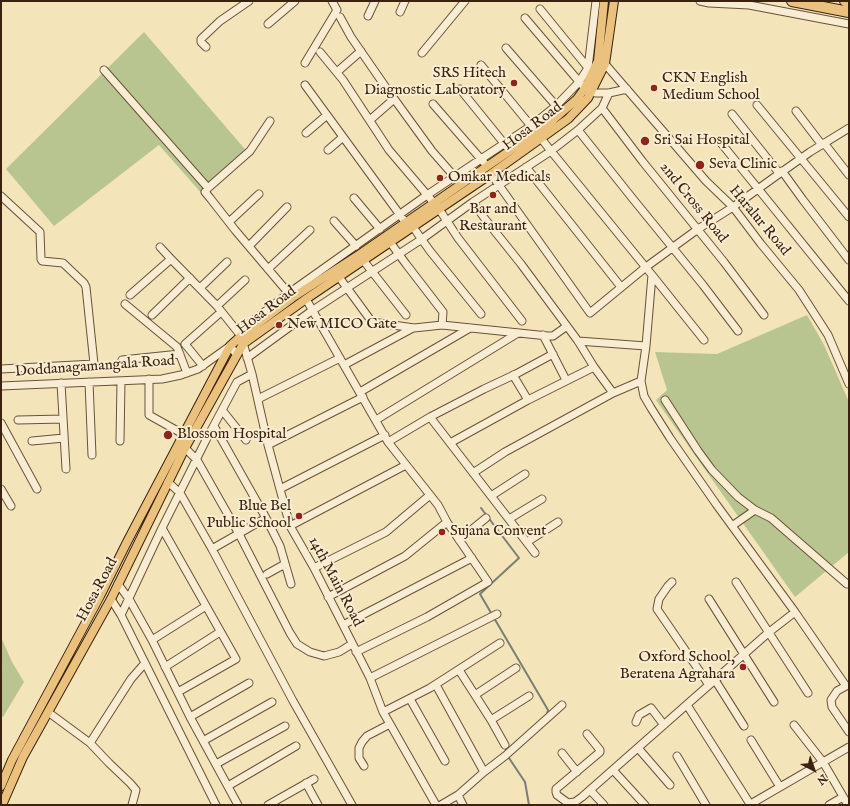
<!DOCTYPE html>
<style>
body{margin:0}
#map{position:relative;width:850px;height:806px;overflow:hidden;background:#f4e4ba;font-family:"IM FELL English",serif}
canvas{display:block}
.frame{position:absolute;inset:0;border:2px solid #3b220e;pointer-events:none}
.north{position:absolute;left:794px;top:750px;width:40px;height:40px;-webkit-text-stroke:3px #f8edd2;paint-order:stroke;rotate:139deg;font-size:11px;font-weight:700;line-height:16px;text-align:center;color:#3b220e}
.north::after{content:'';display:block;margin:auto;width:14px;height:18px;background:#3b220e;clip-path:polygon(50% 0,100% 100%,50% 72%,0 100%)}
</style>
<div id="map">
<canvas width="850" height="806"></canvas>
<div class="frame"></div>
<div class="north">N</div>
</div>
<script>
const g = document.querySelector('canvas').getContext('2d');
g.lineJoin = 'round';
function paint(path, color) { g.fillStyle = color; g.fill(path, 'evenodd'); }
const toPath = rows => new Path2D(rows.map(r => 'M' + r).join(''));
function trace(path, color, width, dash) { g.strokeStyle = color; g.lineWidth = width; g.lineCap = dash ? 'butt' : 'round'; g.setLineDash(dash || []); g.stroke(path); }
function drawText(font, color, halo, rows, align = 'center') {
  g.font = font + ' "IM FELL English",serif'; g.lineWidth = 4; g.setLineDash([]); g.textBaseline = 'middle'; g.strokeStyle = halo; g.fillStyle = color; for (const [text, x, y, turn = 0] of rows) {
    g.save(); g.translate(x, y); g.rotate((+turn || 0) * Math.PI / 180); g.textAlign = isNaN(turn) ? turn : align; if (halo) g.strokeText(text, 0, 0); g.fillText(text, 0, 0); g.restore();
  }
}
paint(toPath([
 [144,32,250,155,203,195,159,145,54,226,6,169],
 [807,315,824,345,849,402,849,552,795,597,656,400,667,390,655,352,717,354],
 [1,637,12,662,24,682,3,717,1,716,1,673,3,671,1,672]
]), '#b9c591');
trace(toPath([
 [481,508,519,558,480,594,548,710,547,714],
 [508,748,505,752,525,782,529,805],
 [548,805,551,805]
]), '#797e76', 2);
const minor = toPath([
 [700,1,709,3,749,5,849,24],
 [540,9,589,69],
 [400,12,405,1],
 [368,16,375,1],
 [340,17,351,37,387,89,432,151,461,184],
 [525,18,582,85],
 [268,24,295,1],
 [206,47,201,42,201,39,220,21,249,1],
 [506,48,558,108],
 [320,52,343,80,389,150,439,209,458,238,522,321],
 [422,53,465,1],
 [305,63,337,10,332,1],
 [605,64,706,181,733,207,761,244,799,290,828,335,849,384],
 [481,65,536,132,551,151,652,275,646,346,641,381,644,396,651,408,670,438,716,504,795,612,846,686,837,691,831,700,832,707,849,732],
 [104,70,208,188],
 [337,72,361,51],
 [305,85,327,115,306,133],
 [460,89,507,147],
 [591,92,596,93,609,93,627,89],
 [433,104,487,166],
 [757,105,849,217],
 [602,108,643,162,724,262,764,315],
 [796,111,822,145],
 [732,114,779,173],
 [327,115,403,219],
 [370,120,394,99],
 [270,121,250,151,208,188,205,192,210,198,235,230,291,296],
 [578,130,633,199,703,285,738,331],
 [721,143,849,301],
 [824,143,849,175],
 [328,150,343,137],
 [526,167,621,287],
 [782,171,803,200,849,260],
 [491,174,590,313,646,267,698,229,733,207,776,176,810,152,849,128],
 [1,196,40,232,41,259,42,261,63,263,84,283,86,287,94,364,1,369],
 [354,198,380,229],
 [473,202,485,219,521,264,578,341,594,367,613,393],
 [334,221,356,246],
 [229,222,259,194],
 [413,227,430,251,481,314],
 [390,242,406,264,443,312,442,325],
 [249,246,287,207],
 [171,259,217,306,241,336,252,374,268,445,290,526,314,568,343,625,370,678,383,712,390,724,436,805],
 [363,260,406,315],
 [268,269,310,230],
 [652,275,704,340],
 [339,277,372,322,414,328,442,325,548,336,553,336,567,326],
 [200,288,227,262],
 [130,295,171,259,160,247],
 [306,299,388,442,438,505,447,522,488,582,427,617,356,652],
 [125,304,177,347,187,373],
 [217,306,245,280],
 [152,315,190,278],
 [238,332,289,293,427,195,481,159,531,126,556,106,579,82,588,68,596,1],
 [543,335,566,380],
 [578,341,646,346],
 [247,358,310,312,422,239,473,202,551,151,578,130,602,108,609,93],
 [122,360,180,354],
 [344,365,413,328],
 [203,366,185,344,221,312],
 [513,375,528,400],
 [149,379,149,415,183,434],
 [89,382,92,455],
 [61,383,66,469],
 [1,386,162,379,181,375,198,369,230,346,237,355],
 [360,392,470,328],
 [258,399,340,358],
 [665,400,698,451,712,470,738,497,755,510,771,518,847,584],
 [222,410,246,440],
 [430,417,535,553],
 [18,420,63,419],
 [376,420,518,333],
 [1,423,37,489],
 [214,426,266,518,280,546,291,584],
 [32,441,64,438],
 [120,441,121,381],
 [388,442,430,417,484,389,516,374,553,354],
 [450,443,528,400,594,367],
 [268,445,363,397],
 [185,448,197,460,239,534,290,633,297,644,310,652,324,656,339,652,352,644],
 [473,473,505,452,613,393,641,381],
 [168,482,180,493,212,549,293,701,352,805],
 [1,489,11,506],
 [280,489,385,435],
 [491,496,525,474],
 [509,519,542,499],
 [290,526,406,465],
 [732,526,755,510],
 [162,528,236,659,178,692],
 [459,540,486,518],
 [527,542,558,522],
 [212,549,266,518],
 [314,568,386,532,430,495],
 [267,574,285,564],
 [672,582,668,586,659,599,657,609,709,685],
 [736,582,808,693],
 [118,584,129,599,152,640,190,717,238,805],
 [328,597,405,556,447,522],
 [111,599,121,615,216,805],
 [709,599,774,702],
 [121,615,162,528,206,440,237,382,252,374],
 [343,625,472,558],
 [152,640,206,606],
 [165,667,220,632],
 [459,670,491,720,505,745],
 [370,678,497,614],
 [715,680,744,726],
 [436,685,484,772],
 [475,695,516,668],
 [410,699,445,761],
 [687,705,750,804],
 [48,712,90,743],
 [383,712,430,688,500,643],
 [190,717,249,683],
 [491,720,529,696],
 [636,722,639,715,651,708,664,725],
 [794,725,823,762,848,805],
 [587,734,600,750,600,752,556,789,556,792,557,795,568,803,575,802,582,797,768,633,795,612],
 [751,740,780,787],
 [203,741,272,702],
 [638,748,670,785],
 [562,753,577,772],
 [677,756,706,805],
 [216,764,285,726],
 [364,766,359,758,359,748,362,742,367,736,390,724],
 [613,770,645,805],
 [306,783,318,805],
 [228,786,296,746],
 [590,790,604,805],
 [458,795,463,805],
 [132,805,136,790,130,783,109,763,90,743,131,679,145,663],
 [268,805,314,779],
 [441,805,458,795,484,772,505,756,562,705],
 [749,805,849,747],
 [829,805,843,797]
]);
const major = toPath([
 [1,786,12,760,100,596,127,542,230,346,241,336,292,298,360,254,547,125,577,99,585,88,598,61,604,1],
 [2,805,23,757,111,599,185,448,243,344,306,299,491,174,568,119,588,98,605,64,614,1]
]);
const highway = toPath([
 [792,1,849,12],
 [845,1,849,2]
]);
trace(minor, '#695239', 9);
trace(major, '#3b220e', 10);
trace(highway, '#3b220e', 12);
trace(minor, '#f8edd2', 7);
trace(major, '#eac27d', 8);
trace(highway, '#eac27d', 10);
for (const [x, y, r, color] of [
 [514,83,4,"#8f2418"],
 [654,88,4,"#8f2418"],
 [645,141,5,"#8f2418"],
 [700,165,5,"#8f2418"],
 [440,178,4,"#8f2418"],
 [493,195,4,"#8f2418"],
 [279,325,4,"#8f2418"],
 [168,435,5,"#8f2418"],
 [299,516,4,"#8f2418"],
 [442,532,4,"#8f2418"],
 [743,667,4,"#8f2418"]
]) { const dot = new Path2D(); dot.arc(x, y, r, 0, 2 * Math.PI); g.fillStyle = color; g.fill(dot); trace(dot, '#f8edd2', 1.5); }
drawText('15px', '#3b220e', '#f8edd2', [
 ["SRS Hitech",506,74,"right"],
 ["Diagnostic Laboratory",506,91,"right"],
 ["CKN English",662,79],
 ["Medium School",662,96],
 ["Sri Sai Hospital",654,141],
 ["Seva Clinic",709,165],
 ["Omkar Medicals",448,178],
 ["Bar and",493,210,"center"],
 ["Restaurant",493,227,"center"],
 ["New MICO Gate",287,325],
 ["Blossom Hospital",177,435],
 ["Blue Bel",291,507,"right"],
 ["Public School",291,524,"right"],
 ["Sujana Convent",450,532],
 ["Oxford School,",735,658,"right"],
 ["Beratena Agrahara",735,675,"right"]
], 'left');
drawText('15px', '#3b220e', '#f8edd2', [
 ["Hosa Road",533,127,-37],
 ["2nd Cross Road",693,203,51],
 ["Haralur Road",759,221,50],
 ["Hosa Road",267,311,-37],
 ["Doddanagamangala Road",95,367,-4],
 ["14th Main Road",335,582,62],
 ["Hosa Road",98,590,-62]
]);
</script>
